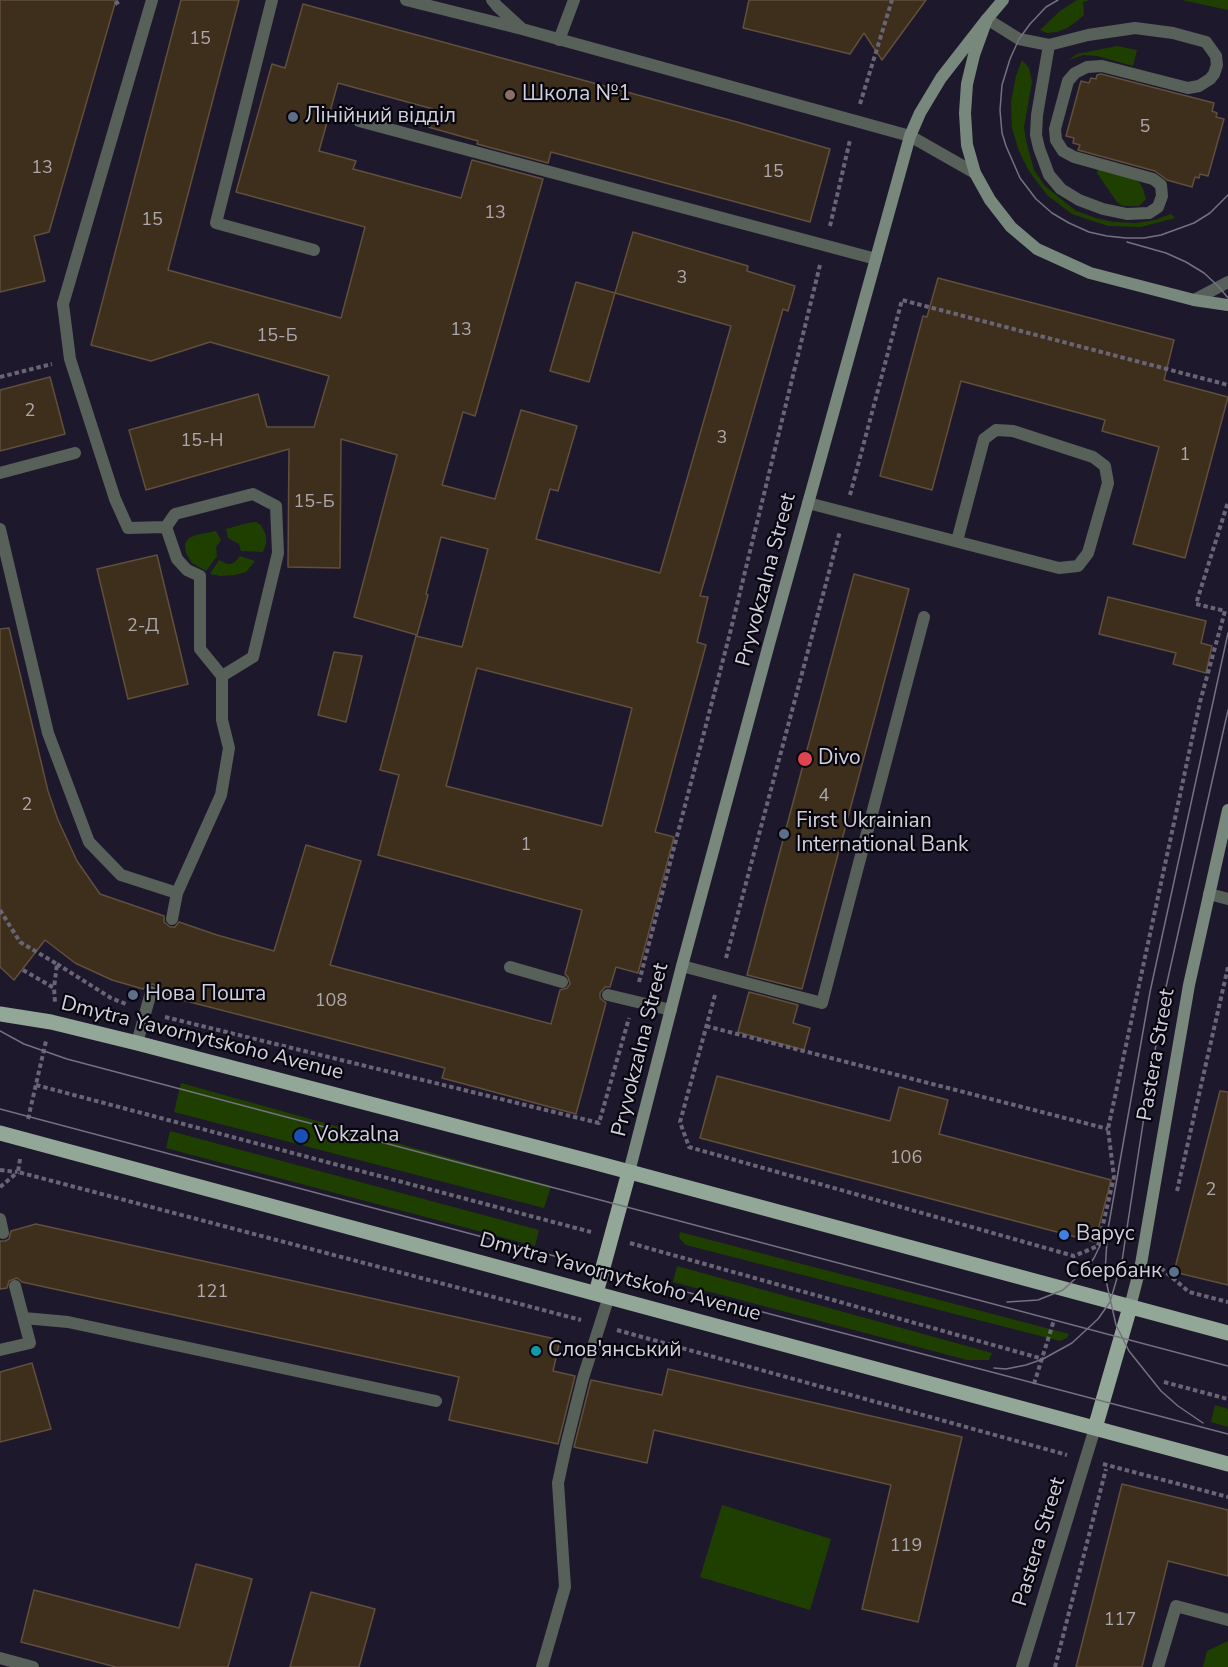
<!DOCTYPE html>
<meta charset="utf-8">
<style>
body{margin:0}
canvas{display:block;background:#1d182b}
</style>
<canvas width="1228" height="1667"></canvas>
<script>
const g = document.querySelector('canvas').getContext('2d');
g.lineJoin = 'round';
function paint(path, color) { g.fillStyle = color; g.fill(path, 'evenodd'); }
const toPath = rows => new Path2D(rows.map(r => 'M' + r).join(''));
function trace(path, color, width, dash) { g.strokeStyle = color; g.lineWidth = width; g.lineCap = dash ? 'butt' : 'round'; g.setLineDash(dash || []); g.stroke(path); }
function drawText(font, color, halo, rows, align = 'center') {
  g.font = font + ' "Nunito Sans",sans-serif'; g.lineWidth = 4.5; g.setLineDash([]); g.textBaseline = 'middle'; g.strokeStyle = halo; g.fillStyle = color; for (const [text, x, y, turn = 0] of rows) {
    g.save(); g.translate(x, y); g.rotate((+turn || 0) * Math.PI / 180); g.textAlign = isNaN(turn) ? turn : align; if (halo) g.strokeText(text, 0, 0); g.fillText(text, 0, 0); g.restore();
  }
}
paint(toPath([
 [1077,0,1090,0,1083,2,1084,15,1077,21,1067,28,1057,32,1047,33,1040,30,1060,11],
 [1182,0,1228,0,1228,10],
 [1117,46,1137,50,1133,66,1097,56,1083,55,1069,60,1077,54],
 [1022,60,1029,68,1032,82,1024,127,1026,141,1034,170,1045,186,1076,211,1096,218,1114,222,1136,223,1155,220,1171,214,1175,218,1141,227,1108,226,1072,214,1047,195,1029,171,1019,151,1012,128,1011,102,1016,76],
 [1098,169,1134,179,1140,183,1143,189,1146,199,1139,206,1124,206,1121,205,1117,202,1097,173],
 [256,522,261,525,266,535,266,544,263,552,241,551,239,544,228,538,226,529,248,523],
 [216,531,221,540,216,547,217,556,206,571,192,563,186,553,185,544,189,538,196,535],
 [240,556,255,561,246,572,235,575,221,576,210,574,219,560,227,564,231,564,235,562],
 [181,1083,551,1186,544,1208,174,1112],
 [170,1131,539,1230,535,1246,166,1148],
 [680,1232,1069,1334,1067,1338,1060,1341,686,1245,679,1238],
 [677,1266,992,1353,989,1360,967,1360,673,1282],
 [1215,1405,1228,1409,1228,1427,1211,1422],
 [722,1505,831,1539,810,1610,700,1577],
 [1228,1641,1228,1667,1203,1667,1207,1651]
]), '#1f3f00');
const building = toPath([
 [0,0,116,0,49,232,34,236,45,281,0,292,0,0],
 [181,0,239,0,168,270,341,318,365,227,236,192,272,64,285,68,303,4,737,122,830,149,810,222,551,152,548,163,477,144,478,141,428,127,433,109,338,83,319,151,356,161,353,169,461,198,472,160,543,179,475,416,463,412,442,485,495,499,521,410,577,426,558,491,550,489,536,539,660,573,731,326,615,293,633,232,748,266,747,271,795,286,788,311,783,309,700,596,708,597,697,642,706,645,655,832,674,837,638,973,616,967,610,987,605,987,600,993,600,998,606,1003,576,1114,442,1078,445,1068,159,994,157,987,153,984,146,986,143,989,112,980,75,963,45,940,14,980,0,967,0,629,9,628,48,791,58,820,77,861,100,894,164,916,164,922,170,927,175,927,179,922,217,935,274,951,306,845,361,861,330,965,551,1024,560,990,567,988,570,984,568,977,565,974,582,910,378,855,399,775,380,770,416,636,462,647,488,549,441,537,426,594,428,595,417,635,354,617,397,455,341,439,340,568,288,567,289,449,146,490,129,430,258,394,267,427,314,427,329,376,210,342,151,361,91,345,181,0],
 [477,668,632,708,602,826,446,786,477,668],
 [749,0,926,0,882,60,864,33,850,54,743,28,749,0],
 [1101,74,1214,103,1212,111,1217,113,1216,117,1224,119,1208,176,1200,174,1199,178,1195,177,1192,187,1167,180,1155,171,1078,150,1080,145,1073,143,1074,138,1066,136,1081,81,1089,83,1091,78,1096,79,1097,75,1101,74],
 [938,278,1174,340,1164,380,1228,397,1185,558,1133,544,1159,447,1102,431,1105,420,961,381,932,490,880,476,923,316,927,317,938,278],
 [576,282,615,293,589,382,550,371,576,282],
 [50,377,65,434,0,451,0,390,50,377],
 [157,555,188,684,128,699,97,569,157,555],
 [854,574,909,589,802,989,747,975,854,574],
 [1108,597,1206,621,1201,643,1212,646,1206,673,1173,664,1176,653,1099,634,1108,597],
 [334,652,362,656,346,722,318,715,334,652],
 [749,992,798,1005,793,1023,810,1028,804,1050,738,1032,749,992],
 [717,1076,890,1121,899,1087,948,1100,939,1134,1111,1180,1095,1242,700,1138,717,1076],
 [1220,1091,1228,1092,1228,1285,1174,1272,1220,1091],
 [36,1224,560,1340,553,1371,575,1376,558,1444,449,1420,459,1377,22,1282,17,1278,9,1281,7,1288,0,1289,0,1241,5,1241,9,1239,11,1231,36,1224],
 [32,1363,51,1429,0,1442,0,1372,32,1363],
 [668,1369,962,1437,918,1622,862,1609,891,1485,654,1430,647,1463,574,1447,591,1380,662,1395,668,1369],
 [1122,1484,1228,1510,1228,1576,1168,1561,1142,1667,1076,1667,1122,1484],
 [196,1564,252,1579,228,1667,116,1667,21,1642,34,1590,179,1628,196,1564],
 [311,1592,375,1609,359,1667,290,1667,311,1592]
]);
paint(building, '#3e2e1c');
trace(building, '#604f3c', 1.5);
trace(toPath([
 [115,4,121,0],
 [860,104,892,0],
 [830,226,850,140],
 [0,377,52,364],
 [850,495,902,300,1228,385],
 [0,910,20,942,57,964,54,988],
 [726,958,840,531],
 [57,964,111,998,126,1004],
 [23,970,54,988,55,1002],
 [639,982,730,633,820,265],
 [715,995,680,1122,689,1147,1074,1256,1098,1246,1114,1177,1108,1129,1200,702,1225,611,1196,604,1228,502],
 [165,1017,599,1123,629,1018],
 [706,1026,1108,1129],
 [36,1085,591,1232],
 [28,1119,46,1041],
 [20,1159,18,1172,581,1320],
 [0,1170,17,1172],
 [0,1187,18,1172],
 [1177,1191,1228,967],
 [630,1243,1043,1359],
 [1161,1268,1189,1292,1228,1302],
 [617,1330,1067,1455],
 [1164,1382,1228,1399],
 [1034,1384,1054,1320],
 [1103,1464,1228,1497],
 [1055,1667,1106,1469]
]), '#696576', 4, [4.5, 3]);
trace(toPath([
 [272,0,216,223,314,250],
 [406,0,522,29,910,136,975,173],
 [492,0,497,6,521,28],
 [987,19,1019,39,1049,45],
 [1135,28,1173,33,1206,42,1216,56,1217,65,1214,74,1210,79,1199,86,1188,88,1102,66,1087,67,1075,73,1068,81,1055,129,1056,140,1063,151,1074,157,1153,179,1161,185,1162,196,1158,207,1149,213,1127,214,1103,209,1079,200,1061,189,1049,175,1039,148,1036,135,1037,115,1049,45,1088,35,1135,28],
 [559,40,574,0],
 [359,121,876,259],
 [63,304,70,359,115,499,128,528,166,527],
 [0,473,75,453],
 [808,503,1059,568,1078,566,1088,553,1108,483,1105,466,1093,457,1013,431,996,430,984,439,957,541],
 [0,529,48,733,89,842,121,875,177,893],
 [1209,894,1228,899],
 [172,919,177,893,221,795,229,748,222,720,222,676,253,657,278,553,276,506,253,494,175,514,166,527,177,559,187,570,200,576,200,649,222,676],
 [682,966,822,1003,924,617],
 [510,967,562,982],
 [608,995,671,1010],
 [137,1043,151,992],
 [0,1219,3,1233],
 [24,1318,68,1322,436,1401],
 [0,1350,30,1343,15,1286],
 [0,1658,33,1667],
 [542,1667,565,1587,558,1483,566,1446,583,1378,609,1296],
 [1158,1667,1176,1606,1228,1620]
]), '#576059', 12);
trace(toPath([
 [63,304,152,0]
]), '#576059', 12);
trace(toPath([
 [1194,300,1228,282],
 [1022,1667,1095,1428]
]), '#576059', 12);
trace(toPath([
 [1003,0,987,19,974,55,967,84,965,113,967,145,975,173,990,200,1011,227,1037,249,1090,273,1194,300,1228,305],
 [629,1172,682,966,769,644,910,136,920,113,941,78,987,19],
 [1130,1307,1141,1264,1189,985,1228,810]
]), '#78887c', 12);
trace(toPath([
 [0,1014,51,1022,137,1043,589,1161,1228,1333],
 [0,1133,1228,1464],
 [596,1293,629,1172],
 [1095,1428,1130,1307]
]), '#92a798', 15);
trace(toPath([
 [1058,0,1046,7,1030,24,1019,39,1010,59,1002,85,1000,110,1002,133,1006,146,1020,178,1036,199,1052,213,1069,223,1089,232,1107,236,1126,238,1144,238,1161,235,1194,223,1210,213,1228,195],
 [1127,242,1166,253,1186,262,1204,273,1219,287,1228,298],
 [0,1031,24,1044,67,1059,1228,1366],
 [0,1109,562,1258,652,1283,1228,1434],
 [1107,1240,1105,1272,1107,1285,1116,1325,1129,1351,1161,1391,1178,1406,1203,1423],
 [1007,1302,1038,1300,1063,1290,1086,1269,1094,1258,1108,1229,1150,992,1228,633],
 [994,1368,1006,1369,1026,1365,1043,1359,1072,1343,1098,1319,1110,1302,1122,1261,1147,1097,1166,987,1228,710]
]), '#757181', 1.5);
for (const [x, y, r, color] of [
 [510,95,6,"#8d6e63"],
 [293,117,6,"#5c6f8a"],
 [805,759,8,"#e0444e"],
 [784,834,6,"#5c6f8a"],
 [133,995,6,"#5c6f8a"],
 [301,1136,8,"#1a4fb4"],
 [1064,1235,6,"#3f7fe0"],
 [1174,1272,6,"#5c6f8a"],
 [536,1351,6,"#0f9aa8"]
]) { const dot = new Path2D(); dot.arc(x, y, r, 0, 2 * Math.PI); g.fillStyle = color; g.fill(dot); trace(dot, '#07050d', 2); }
drawText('18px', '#ada8ad', null, [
 ["15",200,40],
 ["5",1145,128],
 ["13",42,169],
 ["15",773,173],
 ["13",495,214],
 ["15",152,221],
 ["3",682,279],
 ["13",461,331],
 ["15-Б",277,337],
 ["2",30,412],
 ["3",722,439],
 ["15-Н",202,442],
 ["1",1185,456],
 ["15-Б",314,503],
 ["2-Д",143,627],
 ["4",824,797],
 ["2",27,806],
 ["1",526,846],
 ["108",331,1002],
 ["106",906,1159],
 ["2",1211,1191],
 ["121",212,1293],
 ["119",906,1547],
 ["117",1120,1621]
]);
drawText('21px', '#d2d0dd', '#07050d', [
 ["Школа №1",522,95],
 ["Лінійний відділ",305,117],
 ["Divo",818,759],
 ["First Ukrainian",796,822],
 ["International Bank",796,846],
 ["Нова Пошта",145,995],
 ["Vokzalna",314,1136],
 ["Варус",1076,1235],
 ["Сбербанк",1162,1272,"right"],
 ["Слов'янський",548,1351]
], 'left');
drawText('21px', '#d2d0dd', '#07050d', [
 ["Pryvokzalna Street",767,580,-75],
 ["Dmytra Yavornytskoho Avenue",202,1039,14],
 ["Pryvokzalna Street",641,1050,-76],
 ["Pastera Street",1157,1055,-80],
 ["Dmytra Yavornytskoho Avenue",620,1278,15],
 ["Pastera Street",1040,1542,-73]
]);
</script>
